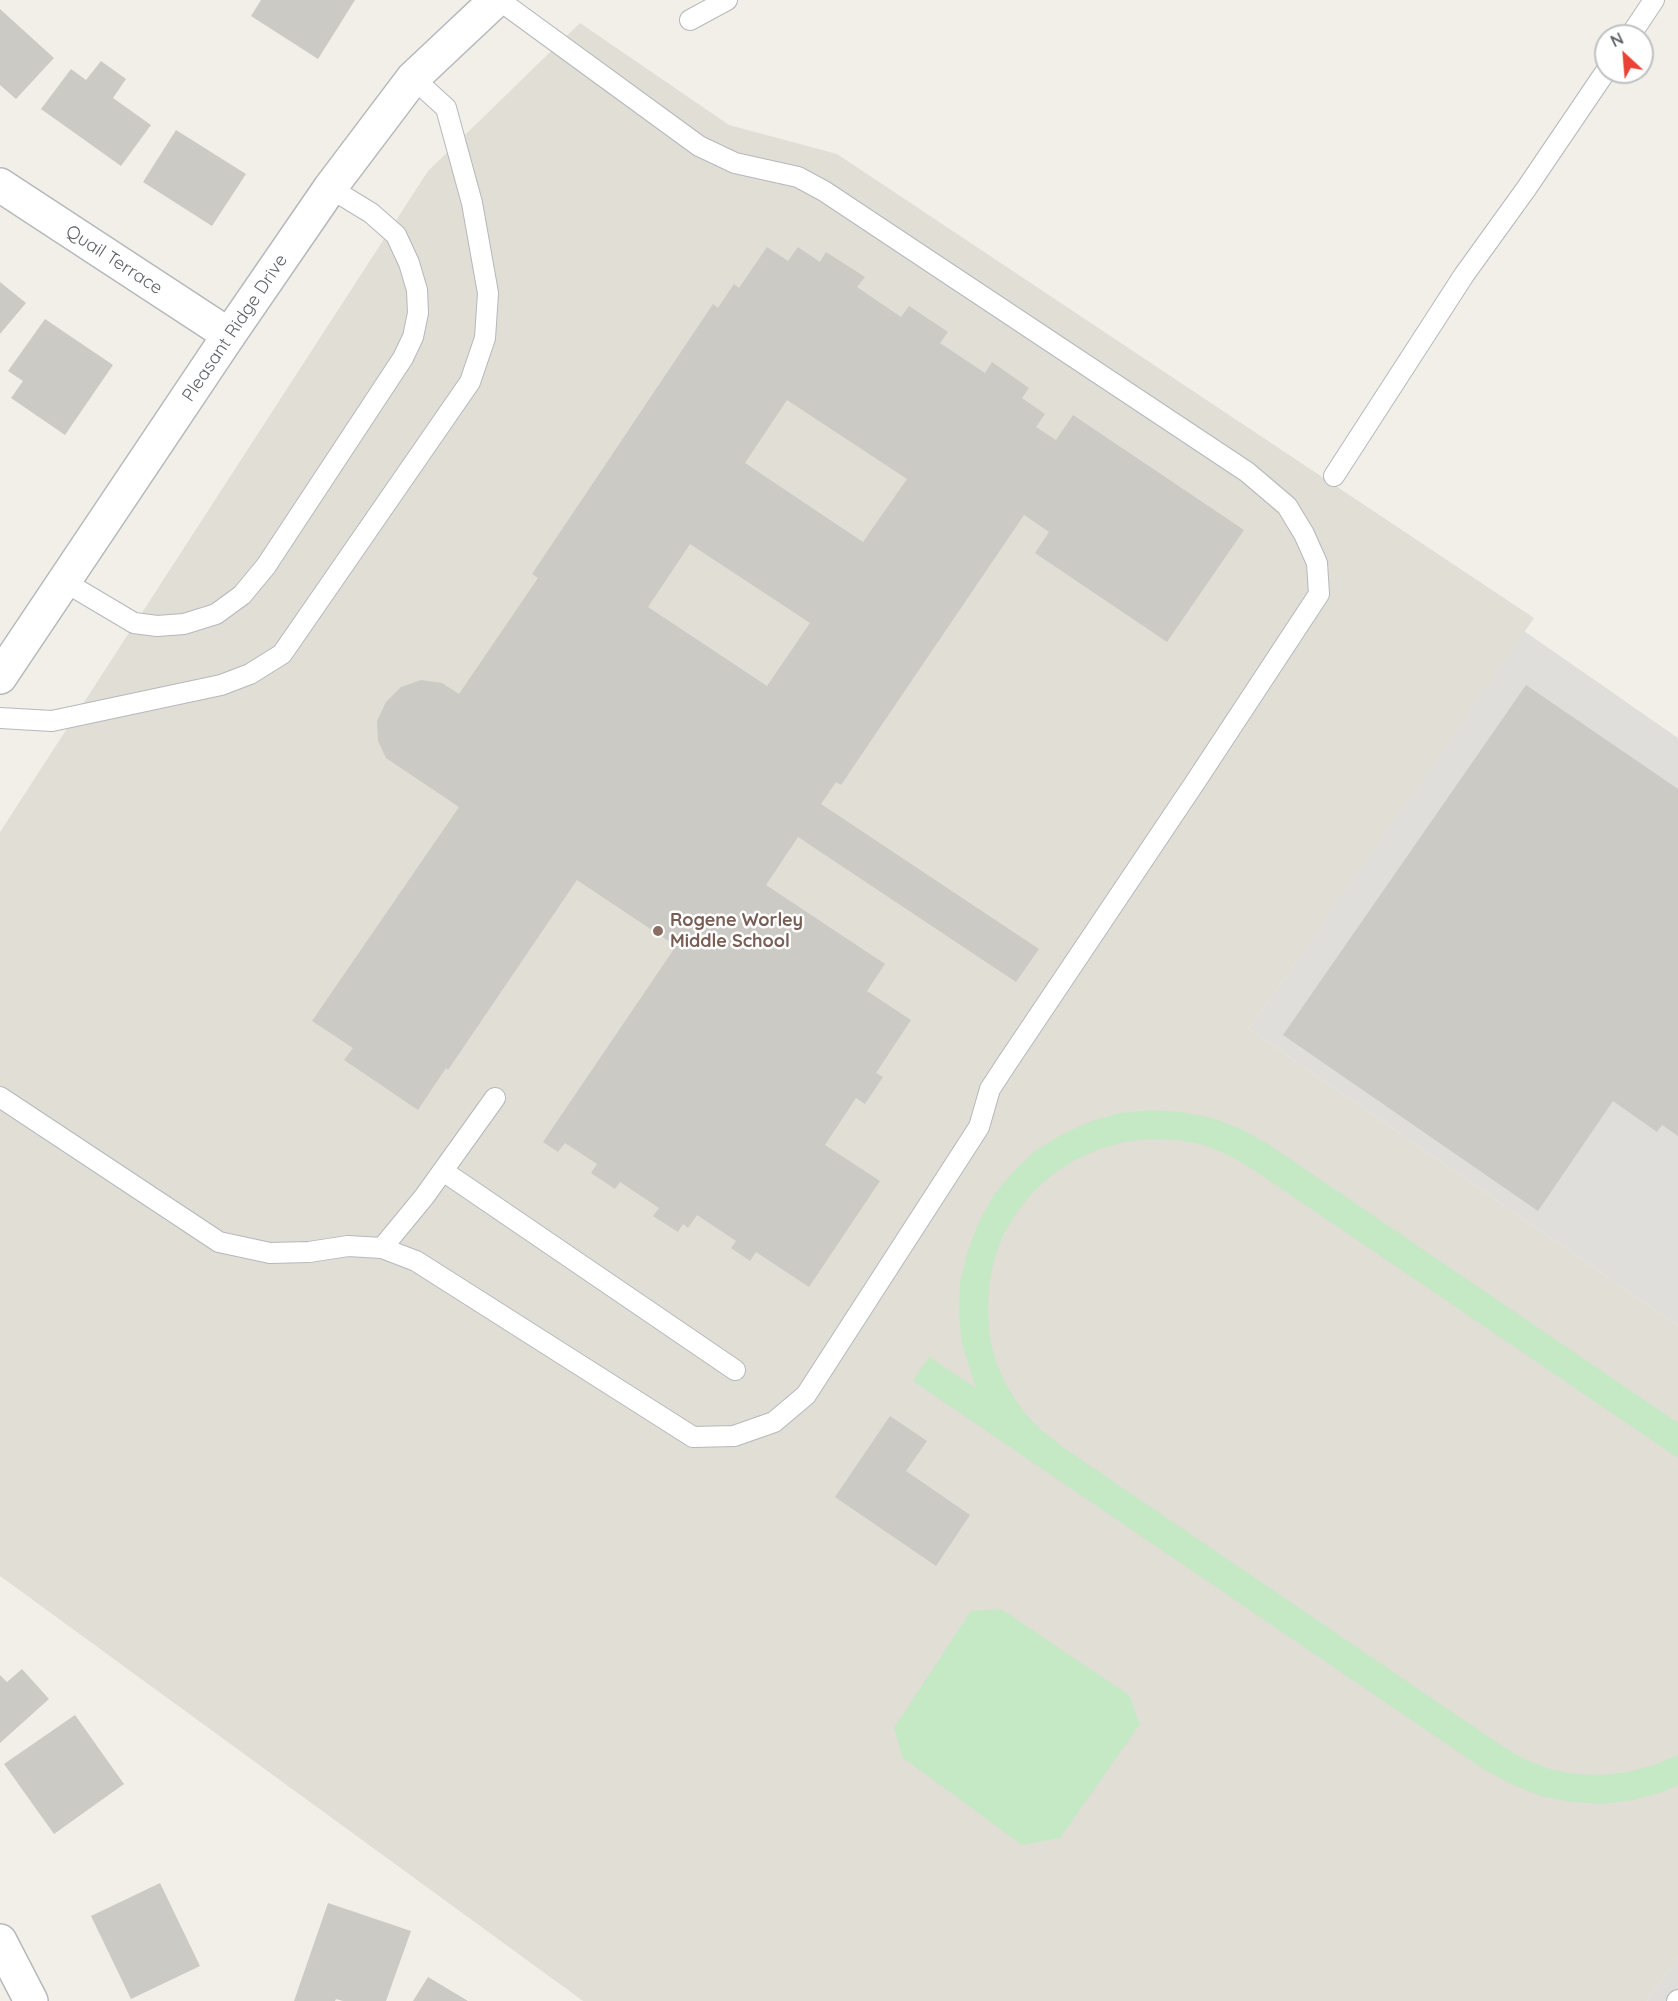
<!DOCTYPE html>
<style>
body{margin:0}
#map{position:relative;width:1678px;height:2001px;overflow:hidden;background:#f1efe8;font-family:Quicksand,sans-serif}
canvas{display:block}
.north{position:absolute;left:1594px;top:24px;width:60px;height:60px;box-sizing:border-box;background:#fff;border:2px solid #bfc1c3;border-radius:50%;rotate:334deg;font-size:16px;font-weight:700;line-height:24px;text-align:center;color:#5f6368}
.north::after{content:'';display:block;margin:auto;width:21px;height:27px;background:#ea4335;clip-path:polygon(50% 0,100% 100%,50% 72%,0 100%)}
</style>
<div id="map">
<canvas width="1678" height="2001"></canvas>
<div class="north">N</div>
</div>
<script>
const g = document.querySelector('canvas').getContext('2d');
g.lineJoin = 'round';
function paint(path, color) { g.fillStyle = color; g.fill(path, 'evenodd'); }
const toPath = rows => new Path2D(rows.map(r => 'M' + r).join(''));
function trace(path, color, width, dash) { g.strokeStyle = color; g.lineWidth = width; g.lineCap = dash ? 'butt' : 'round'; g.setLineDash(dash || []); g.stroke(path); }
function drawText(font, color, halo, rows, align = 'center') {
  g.font = font + ' Quicksand,sans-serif'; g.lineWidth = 5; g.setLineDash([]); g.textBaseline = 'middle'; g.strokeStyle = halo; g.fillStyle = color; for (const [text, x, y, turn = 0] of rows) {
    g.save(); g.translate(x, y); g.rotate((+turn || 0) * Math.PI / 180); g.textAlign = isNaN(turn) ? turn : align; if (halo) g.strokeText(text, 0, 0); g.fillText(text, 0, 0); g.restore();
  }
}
paint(toPath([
 [1524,631,1678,738,1678,1326,1249,1029],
 [1678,1956,1678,2001,1647,2001]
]), '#e0deda');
paint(toPath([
 [580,23,729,125,837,154,1534,618,1249,1029,1678,1326,1678,1956,1647,2001,583,2001,0,1576,0,832,428,171]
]), '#e1ded6');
paint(toPath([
 [1150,1110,1181,1112,1212,1118,1241,1129,1268,1144,1678,1423,1678,1458,1251,1168,1228,1155,1204,1145,1178,1140,1151,1139,1125,1142,1099,1149,1075,1160,1053,1174,1033,1192,1017,1212,1003,1235,994,1260,989,1286,988,1313,990,1339,997,1365,1008,1388,1023,1411,1041,1430,1061,1446,1502,1746,1524,1759,1550,1769,1575,1774,1602,1775,1628,1772,1654,1765,1678,1755,1678,1785,1663,1792,1633,1800,1603,1804,1572,1802,1541,1796,1513,1785,1485,1770,913,1381,929,1357,976,1388,962,1344,959,1314,960,1283,967,1253,978,1224,993,1196,1013,1172,1035,1151,1061,1135,1089,1122,1120,1113],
 [1001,1609,1129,1695,1140,1724,1060,1838,1022,1845,902,1757,894,1728,971,1611]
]), '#c5e8c5');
paint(toPath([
 [261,0,355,0,318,59,251,16],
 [0,9,54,58,16,99,0,85],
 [101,61,126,79,113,98,151,125,121,166,41,109,71,69,86,80],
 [176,130,246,174,212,226,143,182],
 [767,247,788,261,798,247,820,262,826,252,865,277,857,287,901,317,909,306,948,332,940,343,985,373,992,362,1029,388,1022,398,1045,414,1036,427,1056,440,1073,415,1244,530,1167,642,1035,553,1049,532,1024,515,841,785,836,782,821,804,1039,949,1016,982,798,837,766,885,885,964,867,991,911,1020,876,1073,883,1077,865,1104,856,1098,825,1145,880,1181,809,1287,756,1252,750,1261,731,1248,736,1241,697,1215,688,1228,683,1224,678,1232,653,1216,659,1208,620,1182,615,1189,591,1173,597,1164,565,1143,558,1152,543,1142,676,946,577,880,448,1070,446,1068,418,1110,344,1060,353,1048,312,1021,459,807,386,758,378,741,377,721,386,702,401,687,421,680,442,683,459,694,538,578,532,574,713,304,718,308,734,284,739,288],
 [787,400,907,479,863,542,745,463],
 [690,544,810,623,767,686,648,607],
 [0,282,26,303,0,334],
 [45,319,113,365,65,435,11,398,23,381,8,371],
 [1526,685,1678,789,1678,1136,1662,1125,1657,1132,1613,1101,1538,1211,1283,1035],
 [890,1416,927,1441,906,1471,970,1515,936,1566,835,1497],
 [22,1669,49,1699,0,1743,0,1675,7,1682],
 [75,1715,124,1784,54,1834,4,1764],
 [160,1883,200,1966,131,1999,91,1916],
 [328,1903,411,1931,386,2001,343,2001,336,1999,335,2001,294,2001],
 [428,1977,468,2001,413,2001]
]), '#cccac5');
const service = toPath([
 [690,20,727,0],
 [1630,36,1654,0],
 [1334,476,1464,275,1526,189,1606,71],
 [65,582,134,623,157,626,184,624,216,614,242,595,266,566,403,358,413,337,418,313,417,290,409,263,396,235,371,213,330,188],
 [0,718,52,721,221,685,250,674,282,654,470,382,485,338,488,293,472,203,446,108,413,78],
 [0,1097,219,1242,270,1253,309,1252,348,1246,382,1248,416,1261,693,1437,734,1436,774,1422,806,1395,979,1127,990,1089,1007,1063,1196,781,1319,594,1317,563,1304,534,1287,506,1247,472,824,191,798,177,735,163,699,146,499,0],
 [443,1171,735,1370],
 [382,1248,424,1197,495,1098],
 [1677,2001,1678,2000]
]);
const minor = toPath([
 [0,185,229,335],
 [0,1941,31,2001]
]);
const tertiary = toPath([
 [0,677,229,335,330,188,413,78,496,0]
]);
trace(service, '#b5b8bc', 22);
trace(minor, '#b5b8bc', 36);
trace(tertiary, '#b5b8bc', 36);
trace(service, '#fff', 20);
trace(minor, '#fff', 33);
trace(tertiary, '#fff', 33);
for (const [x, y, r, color] of [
 [658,931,6,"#8d6e63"]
]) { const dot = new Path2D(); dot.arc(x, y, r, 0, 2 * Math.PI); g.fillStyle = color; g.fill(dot); trace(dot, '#fff', 2); }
drawText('18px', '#5f6368', '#fff', [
 ["Quail Terrace",114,260,33],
 ["Pleasant Ridge Drive",235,328,-56]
]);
drawText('bold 18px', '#785e54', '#fff', [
 ["Rogene Worley",670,921],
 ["Middle School",670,942]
], 'left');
</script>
